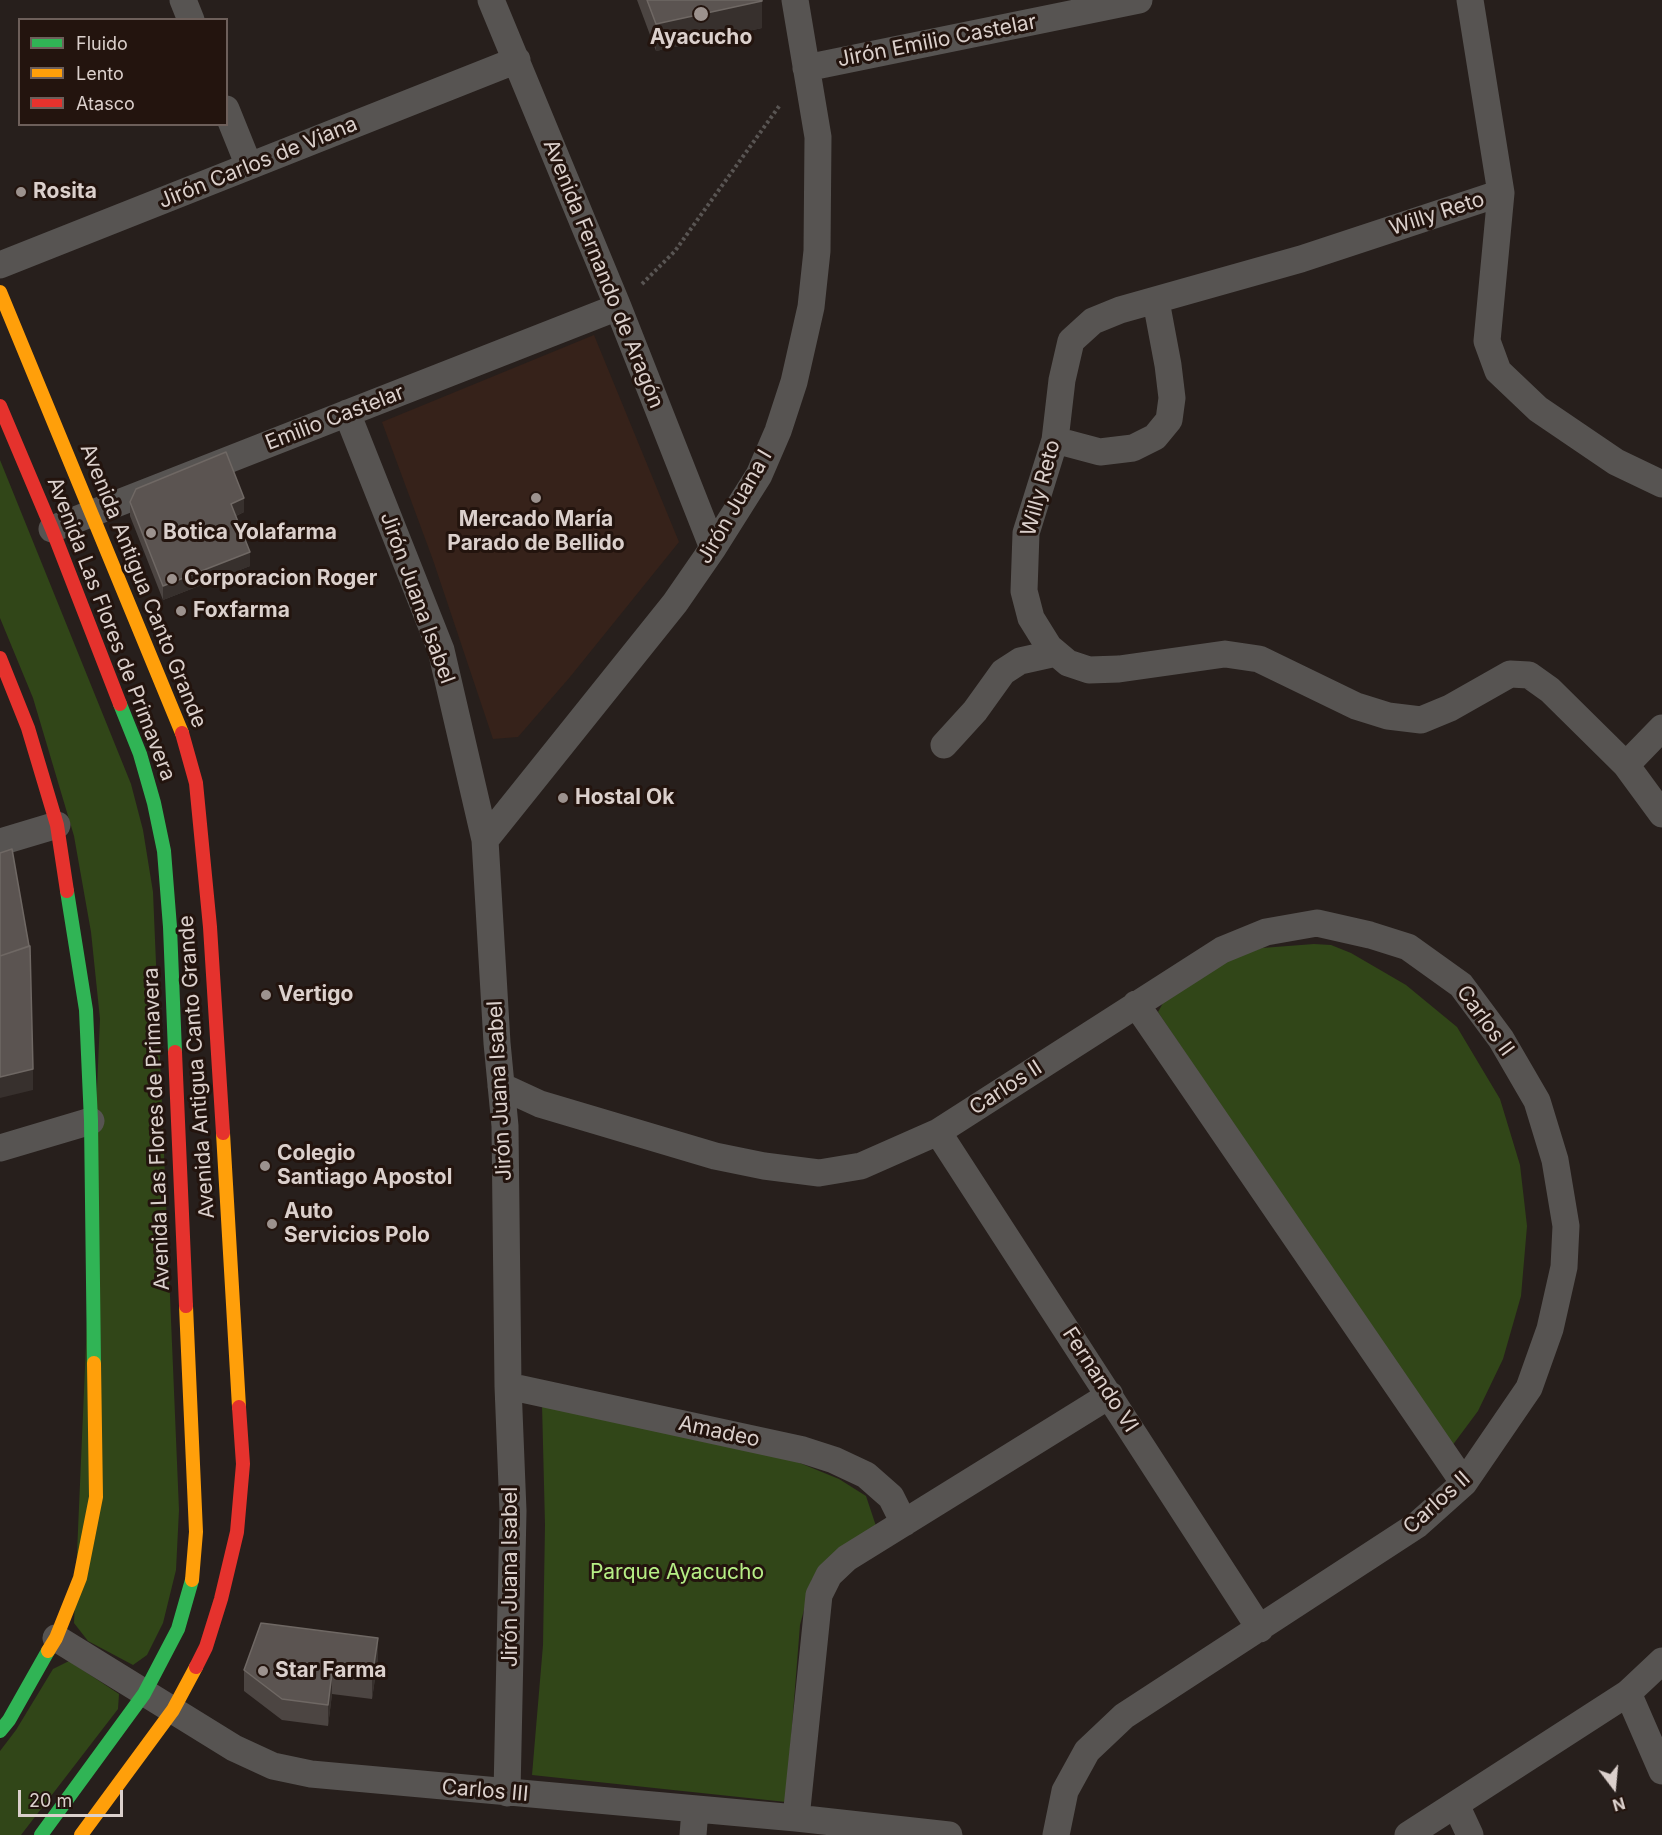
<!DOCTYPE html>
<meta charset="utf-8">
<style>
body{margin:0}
#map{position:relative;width:1662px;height:1835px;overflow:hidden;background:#271f1c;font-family:Inter,sans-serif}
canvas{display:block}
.legend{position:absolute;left:18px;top:18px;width:210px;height:108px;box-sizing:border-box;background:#23140e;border:2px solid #6d5f5a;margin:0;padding:8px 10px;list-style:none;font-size:18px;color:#dbd0cc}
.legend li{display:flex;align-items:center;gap:12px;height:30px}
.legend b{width:30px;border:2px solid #6d5f5a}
.north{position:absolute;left:1584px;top:1757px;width:60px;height:60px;-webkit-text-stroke:4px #23140e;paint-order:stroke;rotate:164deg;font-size:16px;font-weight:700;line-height:24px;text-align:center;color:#dbd0cc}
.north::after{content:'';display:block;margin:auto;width:21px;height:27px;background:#dbd0cc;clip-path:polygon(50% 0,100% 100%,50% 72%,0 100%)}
.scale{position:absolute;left:18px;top:1790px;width:105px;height:27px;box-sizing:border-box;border:3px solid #dbd0cc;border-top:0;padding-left:8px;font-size:18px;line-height:21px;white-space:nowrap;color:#dbd0cc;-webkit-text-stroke:4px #23140e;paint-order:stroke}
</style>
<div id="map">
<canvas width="1662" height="1835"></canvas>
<ul class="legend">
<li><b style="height:8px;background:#30b455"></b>Fluido</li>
<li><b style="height:8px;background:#ff9f0a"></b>Lento</li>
<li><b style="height:8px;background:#e5322d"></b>Atasco</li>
</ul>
<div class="north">N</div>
<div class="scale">20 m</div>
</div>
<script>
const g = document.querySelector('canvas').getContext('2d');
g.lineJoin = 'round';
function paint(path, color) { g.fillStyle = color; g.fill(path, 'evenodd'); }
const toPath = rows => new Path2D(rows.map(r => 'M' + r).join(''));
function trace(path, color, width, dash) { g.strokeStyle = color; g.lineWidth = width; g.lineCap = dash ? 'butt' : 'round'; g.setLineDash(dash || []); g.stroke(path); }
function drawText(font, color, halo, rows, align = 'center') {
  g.font = font + ' Inter,sans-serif'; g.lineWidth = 6; g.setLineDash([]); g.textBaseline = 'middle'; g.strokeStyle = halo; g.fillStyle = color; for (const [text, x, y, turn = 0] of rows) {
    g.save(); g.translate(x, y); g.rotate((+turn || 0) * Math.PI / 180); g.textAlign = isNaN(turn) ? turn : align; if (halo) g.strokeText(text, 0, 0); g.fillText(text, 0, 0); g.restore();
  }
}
paint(toPath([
 [594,335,679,542,570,677,518,737,493,739,433,560,382,422]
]), '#36221a');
paint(toPath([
 [0,460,131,784,143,830,153,892,179,1510,176,1570,163,1623,147,1655,133,1665,88,1641,74,1623,100,1019,91,932,74,836,33,698,0,618],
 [1314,944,1331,945,1351,953,1406,985,1457,1027,1500,1099,1520,1165,1527,1226,1521,1296,1503,1359,1478,1411,1449,1450,1158,1012,1169,992,1219,963,1262,948],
 [542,1404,795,1461,839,1479,866,1496,878,1532,846,1552,812,1579,800,1625,786,1802,532,1775,543,1645,545,1525],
 [69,1661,119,1694,118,1709,21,1835,0,1835,0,1751,16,1730,53,1669]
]), '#314618');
trace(toPath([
 [642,284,675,251,780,105]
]), '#595553', 4, [3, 3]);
trace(toPath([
 [183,0,191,20],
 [491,0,618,307,713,548],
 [1470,0,1501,193,1487,341,1498,371,1538,409,1616,462,1662,484],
 [806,68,1139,0],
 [226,109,249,166],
 [1501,193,1301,259,1120,310,1093,321,1071,341,1062,380,1055,440,1026,533,1024,591,1031,618,1049,647,1068,663,1089,670,1119,669,1225,654,1259,659,1356,706,1388,716,1421,720,1450,708,1510,674,1529,675,1550,690,1626,765,1662,814],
 [0,265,517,60],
 [347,413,441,650,485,840,497,1043,505,1126,508,1386,513,1511,507,1793],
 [1055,440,1100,452,1133,448,1155,437,1169,420,1172,398,1168,365,1156,301],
 [52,529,618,307],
 [944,745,975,711,1003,672,1020,661,1056,653],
 [1626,765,1662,728],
 [485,840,675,603,713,548,759,475,778,431,794,382,811,307,817,251,818,137,795,0],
 [0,842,57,825],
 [1136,1004,1464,1483],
 [501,1086,540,1104,715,1156,764,1166,819,1173,861,1166,938,1132,1222,950,1266,932,1317,923,1370,935,1408,947,1461,985,1501,1039,1537,1101,1555,1160,1566,1226,1564,1267,1550,1329,1529,1388,1464,1483,1417,1525,1124,1716,1087,1751,1065,1791,1056,1835],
 [938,1132,1260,1629],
 [0,1148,91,1121],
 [508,1386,803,1450,834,1460,866,1475,891,1497,904,1523],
 [56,1638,234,1748,273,1766,311,1774,796,1818,949,1835],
 [1628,1693,1662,1771],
 [1456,1805,1470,1835],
 [796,1818,819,1595,829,1575,847,1558,1110,1395],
 [693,1835,695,1810],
 [1408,1835,1628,1693,1662,1661]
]), '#575452', 27);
trace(toPath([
 [120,704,140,754,154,803,164,851,170,927,175,1052],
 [67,891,86,1010,91,1121,94,1363],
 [0,1731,9,1720,48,1651],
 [41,1835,144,1694,178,1629,192,1580]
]), '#30b455', 14);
trace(toPath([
 [0,292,182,733],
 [223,1133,239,1407],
 [186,1306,196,1532,192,1580],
 [48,1651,56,1638,80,1578,96,1497,94,1363],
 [81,1835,173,1710,196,1667]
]), '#ff9f0a', 14);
trace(toPath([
 [0,406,52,529,120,704],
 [0,658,28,728,57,825,67,891],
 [182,733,196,783,210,927,223,1133],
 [175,1052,186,1306],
 [196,1667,206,1647,221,1599,237,1532,243,1464,239,1407]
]), '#e5322d', 14);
paint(toPath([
 [637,0,762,0,762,28,656,51],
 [130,502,244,512,236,516,250,566,163,600,130,516],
 [378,1658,372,1699,332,1694,328,1726,282,1720,244,1691,244,1670]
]), '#4c4542');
paint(toPath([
 [762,1,762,28,656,51,656,24],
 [244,498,244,512,231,518,231,504],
 [250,552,250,566,163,600,163,586],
 [33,1069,33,1090,0,1098,0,1077],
 [378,1638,378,1658,372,1699,372,1678],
 [332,1673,332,1694,328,1726,328,1705]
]), '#37302d');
const building = toPath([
 [647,0,762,0,762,1,656,24,647,0],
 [226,452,244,498,231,504,250,552,163,586,130,502,136,489,226,452],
 [12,849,29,946,0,956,0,853,12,849],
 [30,946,33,1069,0,1077,0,956,30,946],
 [261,1623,378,1638,372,1678,332,1673,328,1705,282,1699,244,1670,261,1623]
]);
paint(building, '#5b5451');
trace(building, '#6f6864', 1.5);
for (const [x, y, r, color] of [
 [701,14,8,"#9c928e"],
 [21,192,6,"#9c928e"],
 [536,498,6,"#9c928e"],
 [151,533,6,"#9c928e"],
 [172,579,6,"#9c928e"],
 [181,611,6,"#9c928e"],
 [563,798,6,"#9c928e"],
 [266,995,6,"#9c928e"],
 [265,1166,6,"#9c928e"],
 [272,1224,6,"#9c928e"],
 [263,1671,6,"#9c928e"]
]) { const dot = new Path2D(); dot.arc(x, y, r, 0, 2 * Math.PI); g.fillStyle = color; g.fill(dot); trace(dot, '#23140e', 2); }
drawText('bold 21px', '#dbd0cc', '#23140e', [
 ["Ayacucho",701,38,"center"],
 ["Rosita",33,192],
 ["Mercado María",536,520,"center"],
 ["Parado de Bellido",536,544,"center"],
 ["Botica Yolafarma",163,533],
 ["Corporacion Roger",184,579],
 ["Foxfarma",193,611],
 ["Hostal Ok",575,798],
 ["Vertigo",278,995],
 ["Colegio",277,1154],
 ["Santiago Apostol",277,1178],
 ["Auto",284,1212],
 ["Servicios Polo",284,1236],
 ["Star Farma",275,1671]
], 'left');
drawText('21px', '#dbd0cc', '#23140e', [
 ["Jirón Emilio Castelar",937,41,-11],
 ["Jirón Carlos de Viana",258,163,-22],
 ["Willy Reto",1437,214,-18],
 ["Avenida Fernando de Aragón",603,274,68],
 ["Emilio Castelar",335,418,-21],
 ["Willy Reto",1041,488,-75],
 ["Jirón Juana I",735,507,-60],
 ["Avenida Antigua Canto Grande",143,586,68],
 ["Jirón Juana Isabel",417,598,70],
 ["Avenida Las Flores de Primavera",111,629,69],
 ["Carlos II",1485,1021,54],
 ["Avenida Antigua Canto Grande",197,1067,-94],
 ["Carlos II",1006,1088,-33],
 ["Jirón Juana Isabel",500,1091,-93],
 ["Avenida Las Flores de Primavera",157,1129,-92],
 ["Fernando VI",1100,1380,57],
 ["Amadeo",719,1432,12],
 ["Carlos II",1437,1503,-42],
 ["Jirón Juana Isabel",511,1577,-90],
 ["Carlos III",485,1791,5]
]);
drawText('21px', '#b6ee85', '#23140e', [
 ["Parque Ayacucho",677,1573]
]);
</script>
